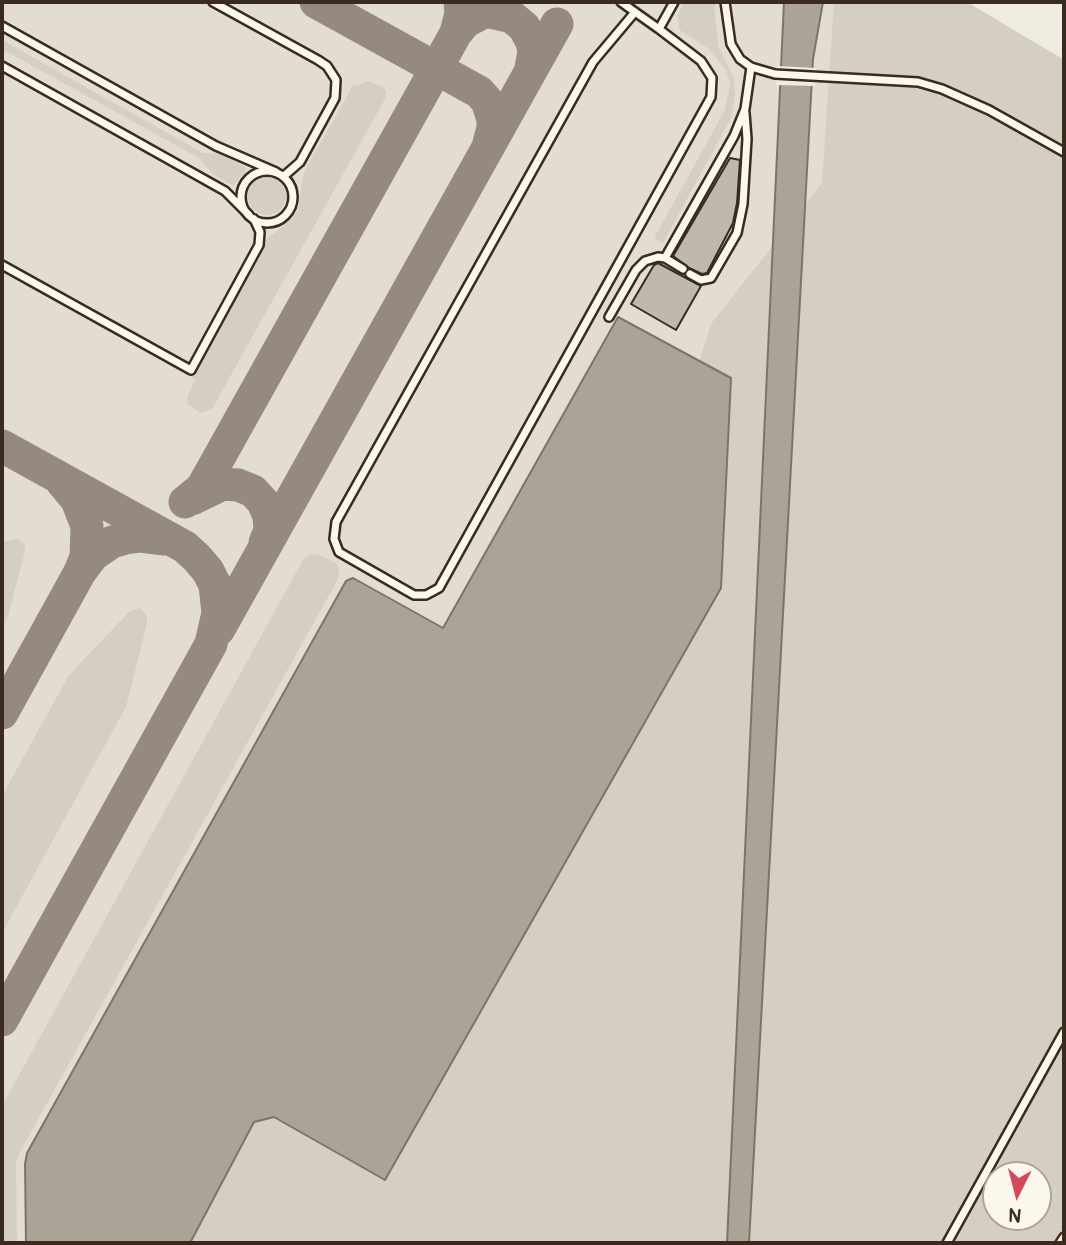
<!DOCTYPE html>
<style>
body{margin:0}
#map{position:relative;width:1066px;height:1245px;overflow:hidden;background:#f0ebe0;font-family:Pangolin,sans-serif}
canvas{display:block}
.frame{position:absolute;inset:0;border:4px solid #3b2a1e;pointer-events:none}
.north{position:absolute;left:982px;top:1161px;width:70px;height:70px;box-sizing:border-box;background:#fbf7ec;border:2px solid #aea59a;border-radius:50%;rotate:186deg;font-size:19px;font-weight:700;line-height:28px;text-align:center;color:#3b2a1e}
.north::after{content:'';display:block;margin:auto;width:24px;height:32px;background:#d1495b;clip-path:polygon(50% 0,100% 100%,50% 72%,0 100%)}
</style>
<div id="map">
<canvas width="1066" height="1245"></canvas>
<div class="frame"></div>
<div class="north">N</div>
</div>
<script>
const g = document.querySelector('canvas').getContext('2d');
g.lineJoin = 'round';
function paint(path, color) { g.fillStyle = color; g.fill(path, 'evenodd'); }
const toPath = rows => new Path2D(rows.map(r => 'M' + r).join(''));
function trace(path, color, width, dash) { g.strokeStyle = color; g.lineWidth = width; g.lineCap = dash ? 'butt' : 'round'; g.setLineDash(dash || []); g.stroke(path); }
paint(toPath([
 [2,2,961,2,1064,59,1064,1243,2,1243],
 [996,1175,1038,1175,1038,1217,996,1217]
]), '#e2dcd1');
paint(toPath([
 [684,2,714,2,718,46,734,78,735,96,731,118,663,243,654,238,725,110,730,84,726,70,709,49,682,32,679,28,678,15],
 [834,2,967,2,1064,60,1064,1229,1062,1229,1054,1243,190,1243,254,1122,275,1117,386,1180,721,589,731,378,699,361,711,324,822,183],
 [996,1175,1038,1175,1038,1217,996,1217],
 [2,40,203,153,216,153,245,166,246,170,235,184,232,185,214,175,199,158,2,49],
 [367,81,381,86,386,91,385,99,212,409,200,413,188,404,187,397,195,380,191,377,263,245,267,239,293,218,298,210,303,177,306,168,354,84,358,86],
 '248 196a19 19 0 1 1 38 0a19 19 0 1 1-38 0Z',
 [18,539,25,545,25,551,8,616,2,628,2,542],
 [310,554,317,554,336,563,339,570,338,579,20,1152,16,1163,17,1243,2,1243,2,1106,303,560],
 [140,608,147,615,147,623,126,707,2,933,2,796,69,675,129,612]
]), '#d5cec3');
const water = toPath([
 [784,2,823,2,813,59,749,1243,727,1243,784,2],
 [618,317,731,378,721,588,385,1180,274,1117,254,1122,190,1243,26,1243,25,1164,27,1153,346,581,353,578,443,628,618,317]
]);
paint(water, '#aca397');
trace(water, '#7f7367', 2);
paint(toPath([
 [777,66,816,68,815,86,776,85]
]), '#f0ebe0');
trace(toPath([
 [316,2,479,92,487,101,493,119,493,128,489,143],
 [456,33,465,22,482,13,490,12,512,17,524,27,532,42,534,51,531,68],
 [2,446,185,547,197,558,208,571,215,585,218,613,211,644,2,1020],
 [62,482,77,500,87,526,86,557,80,572],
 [192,499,223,484,238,485,253,491,263,502,269,516,270,530,265,543],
 [185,502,202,488,207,479,456,33,461,13,460,2],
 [219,629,557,24],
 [2,713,80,572,93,555,112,542,126,538,140,536,165,539]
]), '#968a7f', 33);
const building = toPath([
 [730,158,740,160,737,203,733,223,707,273,702,274,689,268,673,256,730,158],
 [658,263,701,286,676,330,631,304,654,265,658,263]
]);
paint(building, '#c0b8ad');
trace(building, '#3b2a1e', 2);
const service = toPath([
 [213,2,318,60,327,66,336,80,335,98,300,162,284,176],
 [621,2,635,12,659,29,701,61,712,78,711,97,439,588,426,595,414,595,339,552,334,539,336,522,593,62,635,12],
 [725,2,731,44,740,59,751,67,775,74,918,82,942,89,989,110,1064,152],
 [2,26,216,146,276,172],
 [659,29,674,2],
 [2,66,225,191,249,215],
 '241 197a26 26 0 1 1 52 0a26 26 0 1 1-52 0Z',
 [665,258,734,136,745,109,751,67],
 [2,265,191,370,259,245,260,232,254,219],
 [690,274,701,280,711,278,737,233,743,204,747,139,745,113],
 [609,317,636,270,645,261,658,257,665,258,683,269],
 [947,1243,1064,1032],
 [1060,1243,1064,1237]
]);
trace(service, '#3b2a1e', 12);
trace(service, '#fbf7ec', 7);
</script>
